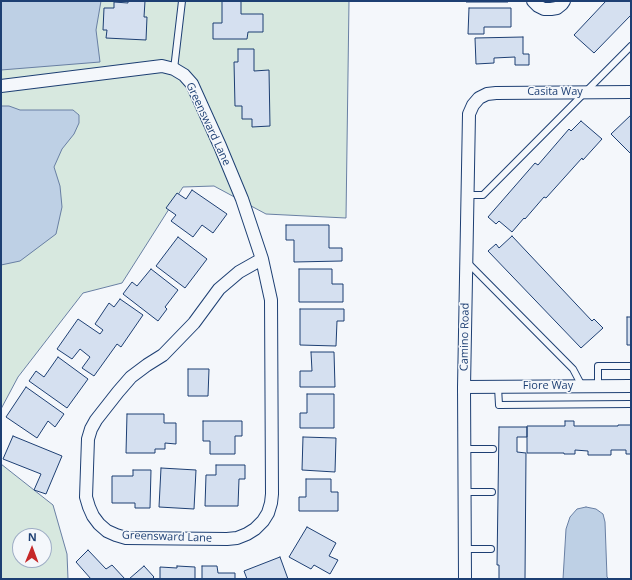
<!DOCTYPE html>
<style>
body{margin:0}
#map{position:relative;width:632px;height:580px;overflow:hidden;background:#f4f7fb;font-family:"Open Sans",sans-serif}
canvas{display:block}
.frame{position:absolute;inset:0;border:2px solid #1d3f73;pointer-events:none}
.north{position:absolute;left:12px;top:528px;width:40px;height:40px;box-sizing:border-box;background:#f4f7fb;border:1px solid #9eadc5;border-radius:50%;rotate:1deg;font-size:11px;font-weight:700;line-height:16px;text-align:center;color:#1d3f73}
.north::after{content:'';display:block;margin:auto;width:14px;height:18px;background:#c62828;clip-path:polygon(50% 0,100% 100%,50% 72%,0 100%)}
</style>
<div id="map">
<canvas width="632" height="580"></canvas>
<div class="frame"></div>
<div class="north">N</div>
</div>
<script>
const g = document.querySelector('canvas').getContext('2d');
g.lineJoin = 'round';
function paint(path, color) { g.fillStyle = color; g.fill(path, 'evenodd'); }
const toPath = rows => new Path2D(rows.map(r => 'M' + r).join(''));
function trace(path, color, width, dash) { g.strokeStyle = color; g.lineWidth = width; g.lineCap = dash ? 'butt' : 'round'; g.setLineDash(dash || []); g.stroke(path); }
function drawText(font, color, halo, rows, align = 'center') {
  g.font = font + ' "Open Sans",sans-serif'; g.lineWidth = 3; g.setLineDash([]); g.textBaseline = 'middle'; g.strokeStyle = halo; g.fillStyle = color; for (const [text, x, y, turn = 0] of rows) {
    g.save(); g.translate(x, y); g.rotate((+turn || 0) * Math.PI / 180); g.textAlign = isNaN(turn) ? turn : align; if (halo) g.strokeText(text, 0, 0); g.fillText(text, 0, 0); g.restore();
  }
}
const green = toPath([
 [1,1,349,1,346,218,266,214,214,186,183,187,122,283,83,293,18,377,1,409,1,1],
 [1,464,53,505,67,554,68,579,1,579,1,464],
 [20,536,44,536,44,560,20,560,20,536]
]);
paint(green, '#d7e8df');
trace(green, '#687fa3', 1);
const water = toPath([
 [1,1,101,1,96,30,100,62,1,70,1,1],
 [1,106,9,106,20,110,73,110,79,115,79,123,74,134,62,149,54,167,60,186,62,207,56,234,20,261,1,265,1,106],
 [586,507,596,509,603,514,605,522,607,577,609,579,563,579,566,529,570,517,577,509,586,507]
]);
paint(water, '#bed0e5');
trace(water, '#687fa3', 1);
const building = toPath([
 [128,1,145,1,144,17,147,17,146,40,106,38,107,30,103,30,104,8,114,8,114,2,128,3,128,1],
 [222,1,241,1,241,14,263,14,263,32,248,32,247,39,213,39,213,23,222,23,222,1],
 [466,1,508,1,508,2,466,2,466,1],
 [606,1,631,1,631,15,594,53,574,35,606,1],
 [469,8,511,8,511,27,484,27,484,34,468,34,469,8],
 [523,37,523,54,529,54,529,65,515,65,515,57,494,58,494,63,476,64,475,38,523,37],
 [238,49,254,49,254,71,269,70,270,126,252,127,252,119,242,119,242,106,235,106,234,62,238,62,238,49],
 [631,115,631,154,611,134,631,115],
 [581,121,602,139,583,160,582,158,546,198,544,197,525,219,524,218,512,232,499,221,496,224,488,217,535,163,538,165,569,129,571,131,581,121],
 [192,190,227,214,213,233,202,225,193,237,171,221,176,215,166,208,177,193,186,199,192,190],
 [286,225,329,225,329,248,342,248,342,261,294,262,294,240,286,240,286,225],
 [512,236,592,321,594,319,603,328,581,348,488,251,496,244,499,248,512,236],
 [178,237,207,259,185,288,156,266,178,237],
 [151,269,178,290,165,307,167,309,158,321,123,294,132,282,137,286,151,269],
 [299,269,332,269,332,284,343,284,343,302,299,302,299,269],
 [120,299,143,315,121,347,117,344,94,376,82,368,90,357,80,349,72,359,57,349,78,319,100,334,103,330,95,324,109,303,114,307,120,299],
 [300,309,344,309,344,321,337,321,336,346,300,345,300,309],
 [627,317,631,317,631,345,627,345,627,317],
 [311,352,334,352,335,387,300,387,300,371,312,371,311,352],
 [58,357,88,379,67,408,29,381,36,371,44,377,58,357],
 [188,369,209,369,208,396,188,396,188,369],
 [26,387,64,414,55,427,48,421,37,438,6,417,26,387],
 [307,394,334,394,334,428,300,428,300,413,307,413,307,394],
 [127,414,164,414,164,423,176,423,176,444,165,443,165,449,155,449,155,453,126,453,127,414],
 [203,421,242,421,242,436,235,436,235,454,210,454,210,441,203,441,203,421],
 [565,421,574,421,574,426,618,426,618,425,631,425,631,454,626,454,626,450,611,450,611,455,588,455,588,451,575,450,575,454,564,454,564,453,527,453,527,426,565,426,565,421],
 [499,427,527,427,527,437,517,437,517,452,526,453,525,579,499,579,499,565,497,565,499,427],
 [13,436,62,456,46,494,34,490,41,474,3,459,13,436],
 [303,437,336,438,335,472,302,470,303,437],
 [216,465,245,465,245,479,239,479,238,506,205,506,206,475,216,475,216,465],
 [161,468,196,470,194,509,159,507,161,468],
 [133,470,151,470,150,508,135,508,135,503,112,503,112,476,133,476,133,470],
 [306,479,331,479,331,492,338,492,338,511,299,511,299,497,306,497,306,479],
 [307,527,336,543,329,556,338,560,330,574,314,565,311,569,289,557,307,527],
 [88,550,106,569,112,565,125,579,91,579,76,562,88,550],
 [280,557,288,579,247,579,244,571,280,557],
 [144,566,154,577,152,579,129,579,144,566],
 [177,566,195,567,195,579,160,579,160,567,177,568,177,566],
 [202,566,217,566,218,573,235,573,235,579,202,579,202,566]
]);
paint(building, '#d5e0f0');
trace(building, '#1d3f73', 1);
const lane = toPath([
 [174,69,182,1],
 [468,195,483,195,631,46],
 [467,262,573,369,582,386],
 [598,386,598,366,631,366],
 [498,387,499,405,631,404],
 [465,449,493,449],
 [465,492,492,492],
 [465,549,491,549]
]);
const street = toPath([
 [533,1,538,6,544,9,551,9,557,8,562,4,564,1],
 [1,86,162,66,174,69,184,75,192,84,220,146,242,199,262,259],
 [262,259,271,300,272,494,271,503,268,513,263,521,255,529,247,534,237,538,227,539,126,538,116,535,107,531,99,524,93,516,89,507,86,497,88,439,91,429,96,420,118,392,131,377,147,365,163,355,194,323,219,289,239,272,262,259],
 [464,387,631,386],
 [465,579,464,387,469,114,473,105,479,98,487,94,496,93,631,92]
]);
trace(lane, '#1d3f73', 8);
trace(street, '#1d3f73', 14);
trace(lane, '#f4f7fb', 6);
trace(street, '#f4f7fb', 12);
drawText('11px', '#1d3f73', '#f4f7fb', [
 ["Casita Way",555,92],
 ["Greensward Lane",208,124,65],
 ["Camino Road",465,337,-89],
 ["Fiore Way",548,386],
 ["Greensward Lane",167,537,2]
]);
</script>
